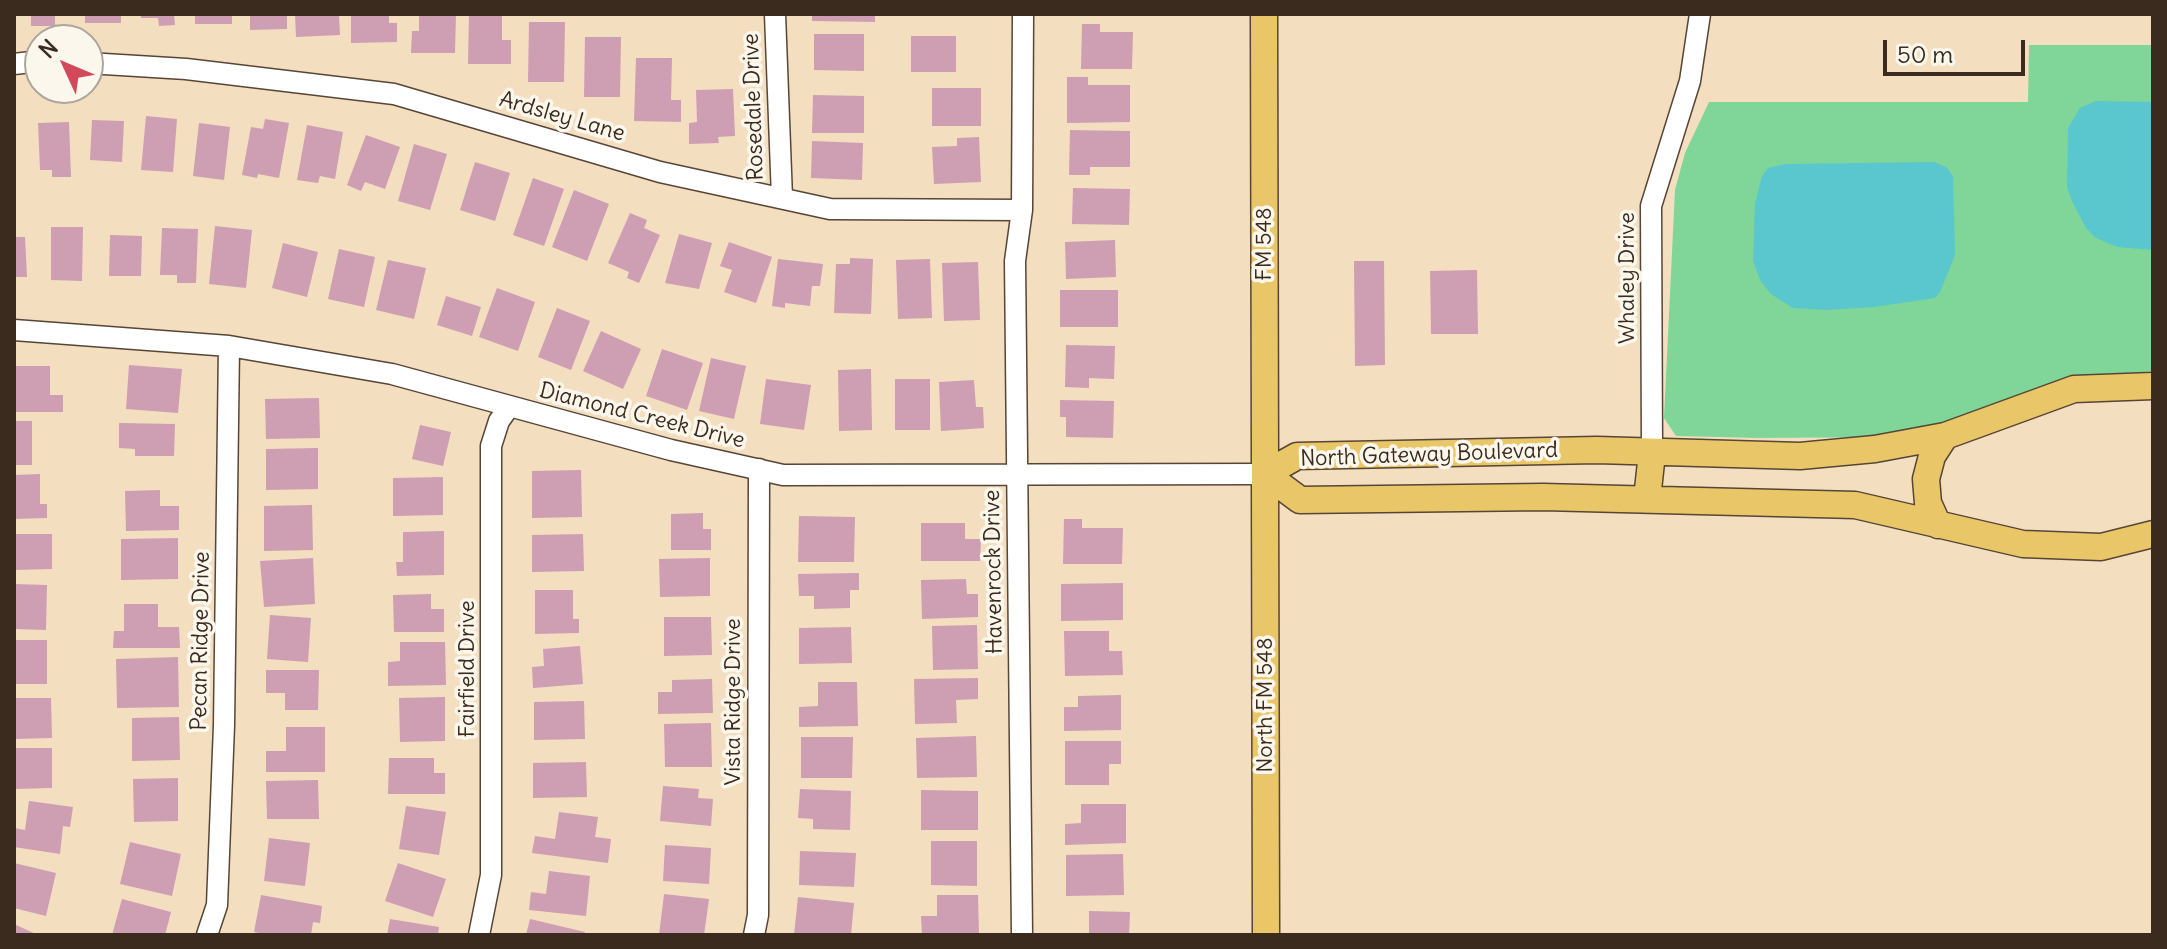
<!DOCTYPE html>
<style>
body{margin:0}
#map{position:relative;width:2167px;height:949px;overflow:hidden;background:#f3dec0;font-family:Delius,sans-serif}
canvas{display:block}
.frame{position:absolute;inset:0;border:16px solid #3b2a1e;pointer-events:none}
.north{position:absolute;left:24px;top:24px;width:80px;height:80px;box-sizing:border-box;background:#fbf7ec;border:2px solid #aea59a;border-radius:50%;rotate:314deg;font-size:22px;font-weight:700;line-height:32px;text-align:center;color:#3b2a1e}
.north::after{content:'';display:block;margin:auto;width:28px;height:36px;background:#d1495b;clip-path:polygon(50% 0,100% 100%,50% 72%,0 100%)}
.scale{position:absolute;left:1883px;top:40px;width:142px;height:36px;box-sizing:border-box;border:4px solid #3b2a1e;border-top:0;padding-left:10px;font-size:24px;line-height:28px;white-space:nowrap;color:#3b2a1e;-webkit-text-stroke:6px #fbf7ec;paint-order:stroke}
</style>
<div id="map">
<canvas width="2167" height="949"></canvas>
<div class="frame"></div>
<div class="north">N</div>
<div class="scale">50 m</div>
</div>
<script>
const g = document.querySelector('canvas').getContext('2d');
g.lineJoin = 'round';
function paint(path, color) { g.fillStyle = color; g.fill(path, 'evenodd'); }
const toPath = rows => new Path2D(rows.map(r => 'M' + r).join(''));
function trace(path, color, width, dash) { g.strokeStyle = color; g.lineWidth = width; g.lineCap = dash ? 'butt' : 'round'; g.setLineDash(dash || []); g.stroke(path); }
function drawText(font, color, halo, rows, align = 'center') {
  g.font = font + ' Delius,sans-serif'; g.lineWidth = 7; g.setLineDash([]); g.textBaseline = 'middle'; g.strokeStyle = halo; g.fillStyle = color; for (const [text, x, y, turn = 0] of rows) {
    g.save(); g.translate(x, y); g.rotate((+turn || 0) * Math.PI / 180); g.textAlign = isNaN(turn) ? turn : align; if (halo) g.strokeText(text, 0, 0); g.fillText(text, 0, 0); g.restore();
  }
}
paint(toPath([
 [2029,45,2153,45,2153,371,2088,379,1953,423,1896,437,1758,438,1676,436,1664,418,1675,190,1685,153,1709,102,2028,102]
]), '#80d598');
paint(toPath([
 [2096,101,2153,102,2153,250,2117,247,2096,238,2086,228,2072,201,2067,187,2068,128,2080,108],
 [1934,162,1946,167,1953,176,1955,255,1940,292,1935,298,1874,307,1826,310,1793,308,1771,294,1760,280,1753,261,1755,203,1762,176,1768,168,1786,164]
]), '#59c7cd');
paint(toPath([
 [31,14,55,14,55,26,31,26],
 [85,14,121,14,121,23,85,23],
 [141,14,174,14,175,25,159,26,158,18,141,18],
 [195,14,232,14,232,24,195,24],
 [250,14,287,14,287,29,250,30],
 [295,14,339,15,340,35,296,37],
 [351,14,389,14,389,23,397,23,397,42,351,43],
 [419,14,456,14,455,53,411,53,412,31,419,31],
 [469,14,502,14,502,40,511,40,511,64,468,64],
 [812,14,875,14,875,22,812,21],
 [529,22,565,22,564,82,528,82],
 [1082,24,1100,24,1100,32,1133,32,1132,69,1081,69],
 [814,34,864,34,864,71,814,70],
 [911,36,956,36,956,72,911,72],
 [585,37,621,37,620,97,584,97],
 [636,58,672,58,671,100,681,100,681,122,634,121],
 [1067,77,1088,77,1088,85,1130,85,1130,122,1067,123],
 [932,88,981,88,981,126,932,126],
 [733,89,735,136,718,137,719,143,689,144,689,123,697,122,696,90],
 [813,95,864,96,864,133,812,133],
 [146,116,177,119,173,172,141,170],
 [265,119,289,123,279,178,258,174,257,178,242,175,251,127,263,129],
 [92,120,124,121,122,162,90,160],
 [69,122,71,177,52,177,52,170,40,170,38,123],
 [199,123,230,127,224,180,193,176],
 [307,125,343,132,335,179,320,176,318,183,297,180],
 [1070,130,1130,131,1130,167,1090,167,1090,175,1069,175],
 [366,135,400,147,385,189,365,182,361,191,347,185],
 [979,137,981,182,934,184,932,147,957,146,957,138],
 [812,141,863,143,862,180,811,178],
 [414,144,447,154,430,210,398,201],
 [475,162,510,173,495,221,460,210],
 [533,178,564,189,544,246,513,235],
 [1073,188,1130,189,1129,225,1072,224],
 [574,190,609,204,587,261,552,247],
 [630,213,647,220,644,228,660,235,639,283,627,278,629,272,608,263],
 [215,226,252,230,246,288,209,284],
 [51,227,83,227,82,281,51,280],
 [162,228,198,229,196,283,177,283,177,275,160,275],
 [679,234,712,243,699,289,665,283],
 [110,235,142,236,141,276,109,276],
 [14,237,25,237,27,277,14,277],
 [1115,240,1116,277,1066,279,1065,242],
 [729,242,772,257,756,303,724,292,732,270,720,266],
 [283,243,318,252,307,297,272,288],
 [339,249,375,257,364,307,328,299],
 [850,258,873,259,871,314,834,313,836,264,850,264],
 [778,259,823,264,820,286,812,286,810,306,785,303,785,308,772,306],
 [930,259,932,318,898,319,896,260],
 [388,260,426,268,414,319,376,310],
 [1354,261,1384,261,1385,365,1355,366],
 [978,262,980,320,944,321,942,263],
 [1477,270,1478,334,1431,334,1430,271],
 [497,288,535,302,518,351,479,337],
 [1060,290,1118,290,1118,327,1060,327],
 [446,296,481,307,472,336,437,325],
 [557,308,590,321,571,370,538,357],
 [601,331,641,349,623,389,583,371],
 [1066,345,1115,346,1114,379,1089,378,1089,388,1065,387],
 [662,349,703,363,687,410,646,396],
 [711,358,746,366,734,419,699,411],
 [129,365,182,369,178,413,126,409],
 [15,366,50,366,50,395,63,395,63,412,14,412],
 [871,369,872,430,839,431,838,370],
 [766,379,811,385,804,430,760,424],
 [895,379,930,379,930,430,895,430],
 [974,380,976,407,983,407,984,428,941,431,939,382],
 [319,398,320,438,266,439,265,399],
 [1060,400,1114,401,1113,438,1066,437,1066,417,1060,417],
 [14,421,32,421,32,465,14,465],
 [119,423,175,424,174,456,135,456,135,449,119,448],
 [420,425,451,432,443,466,412,459],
 [318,448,318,489,266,490,266,449],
 [581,470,582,517,532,518,532,471],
 [40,474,40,504,47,504,47,518,14,519,14,475],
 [443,477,443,515,393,516,393,478],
 [160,490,160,506,179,506,179,530,126,531,125,491],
 [312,505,313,550,264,551,264,506],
 [703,513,703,529,711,529,711,550,671,550,671,514],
 [799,516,855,517,854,562,798,562],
 [1064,519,1082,519,1082,528,1123,528,1122,564,1063,564],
 [921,523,965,523,965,539,981,539,980,561,921,561],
 [444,531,444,575,397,576,396,562,403,562,403,532],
 [14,534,52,534,52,569,14,570],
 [583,534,584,571,532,572,532,535],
 [178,538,178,579,121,580,121,539],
 [313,558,315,604,264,607,260,561],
 [710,558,710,596,660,597,659,559],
 [859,573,859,590,850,590,850,608,814,609,814,596,799,596,798,574],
 [966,579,967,594,978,594,978,617,922,619,921,580],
 [1123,583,1123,620,1061,621,1061,584],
 [14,584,47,585,46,630,14,629],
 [535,590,573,590,573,619,579,619,579,633,535,634],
 [431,594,431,609,444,609,444,632,394,632,393,595],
 [124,604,158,604,158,627,179,627,180,648,113,648,114,631,124,631],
 [270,615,311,618,308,662,267,659],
 [664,617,711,617,712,655,664,656],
 [977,625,978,669,933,670,932,626],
 [851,627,852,663,799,664,799,628],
 [1064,631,1109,631,1109,651,1122,651,1123,675,1065,676],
 [14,640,47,640,47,684,14,684],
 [400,642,445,642,446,685,388,686,388,662,400,661],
 [580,646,583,684,533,688,532,667,544,666,543,649],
 [178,657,179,707,117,708,116,659],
 [266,670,319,670,318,710,285,710,285,693,266,693],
 [978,678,978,699,956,700,957,723,915,724,914,679],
 [712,679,713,713,658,714,658,692,672,692,672,680],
 [818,682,857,682,858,726,799,727,799,707,818,706],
 [1121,695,1121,730,1064,731,1064,707,1078,707,1078,696],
 [445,697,445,741,400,742,399,698],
 [14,698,51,698,52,738,14,739],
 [584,701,585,739,534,740,534,702],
 [179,717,180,760,132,761,132,718],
 [711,723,712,767,665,767,664,724],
 [286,727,325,727,325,772,266,772,266,751,286,751],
 [976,736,977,777,917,778,916,738],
 [801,737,853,737,852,778,801,778],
 [1065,741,1121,741,1121,764,1109,764,1109,785,1065,785],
 [14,748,52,748,52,788,14,789],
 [389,758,434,758,434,773,445,773,445,794,388,794],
 [586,762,587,797,533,798,533,763],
 [178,778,178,821,134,822,133,779],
 [318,780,319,819,267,819,266,781],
 [663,786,699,789,698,798,713,799,711,826,660,821],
 [800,789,851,791,850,830,813,829,813,819,798,818],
 [921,790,978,791,978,830,921,830],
 [29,801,73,807,70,827,63,826,60,854,14,847,14,828,25,830],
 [1081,804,1126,804,1126,843,1065,845,1065,824,1081,823],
 [406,806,446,812,439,855,399,849],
 [559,812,598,817,595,837,611,839,608,863,532,853,535,836,555,839],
 [269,838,310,843,305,886,264,881],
 [931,841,977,841,977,886,931,885],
 [130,842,181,854,172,896,120,884],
 [665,845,711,848,709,884,663,881],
 [800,851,856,853,854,887,799,885],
 [1123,854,1124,895,1066,896,1066,855],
 [14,863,56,873,46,916,14,908],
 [398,863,446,879,433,917,385,901],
 [549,871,590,876,586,916,529,910,531,892,546,894],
 [664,894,709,899,704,935,659,935],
 [261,895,322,906,320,923,313,922,311,935,269,935,254,932],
 [937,895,978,895,979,935,922,935,921,916,937,916],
 [798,897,854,903,851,935,794,935],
 [122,899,171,912,165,935,112,935],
 [1089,911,1130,912,1129,935,1089,935],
 [390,919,439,927,438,935,387,935],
 [530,919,585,932,584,935,526,935],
 [14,924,38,935,14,935]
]), '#ce9eb3');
const minor = toPath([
 [775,14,782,198],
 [88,63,186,69,394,94,660,172,830,209,1022,210],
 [14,64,40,61],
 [14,330,229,346,392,374,671,450,783,475,1265,474],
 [1652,453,1651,206,1690,81,1700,14],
 [207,935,217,905,224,725,229,346],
 [479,935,491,875,491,446,499,421,509,407],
 [754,935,758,915,759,469],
 [1022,935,1015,261,1022,210,1023,14]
]);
const major = toPath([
 [1264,14,1266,935],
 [1265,474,1297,456,1597,450,1800,456,1875,449,1945,436,2074,389,2153,386],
 [1265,474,1300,500,1543,497,1855,505,2023,544,2101,547,2153,534],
 [1647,499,1652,453],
 [1938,525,1928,503,1926,479,1932,456,1945,436]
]);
trace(minor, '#574536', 23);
trace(major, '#574536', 29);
trace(minor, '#fff', 20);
trace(major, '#e9c769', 26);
drawText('22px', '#3b2a1e', '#fbf7ec', [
 ["Rosedale Drive",754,107,-92],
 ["Ardsley Lane",562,117,16],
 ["FM 548",1265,244,-90],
 ["Whaley Drive",1628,278,-90],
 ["Diamond Creek Drive",642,416,14],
 ["North Gateway Boulevard",1429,455,-2],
 ["Havenrock Drive",994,572,-91],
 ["Pecan Ridge Drive",201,641,-89],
 ["Fairfield Drive",468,669,-90],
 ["Vista Ridge Drive",734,702,-90],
 ["North FM 548",1266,705,-90]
]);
</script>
